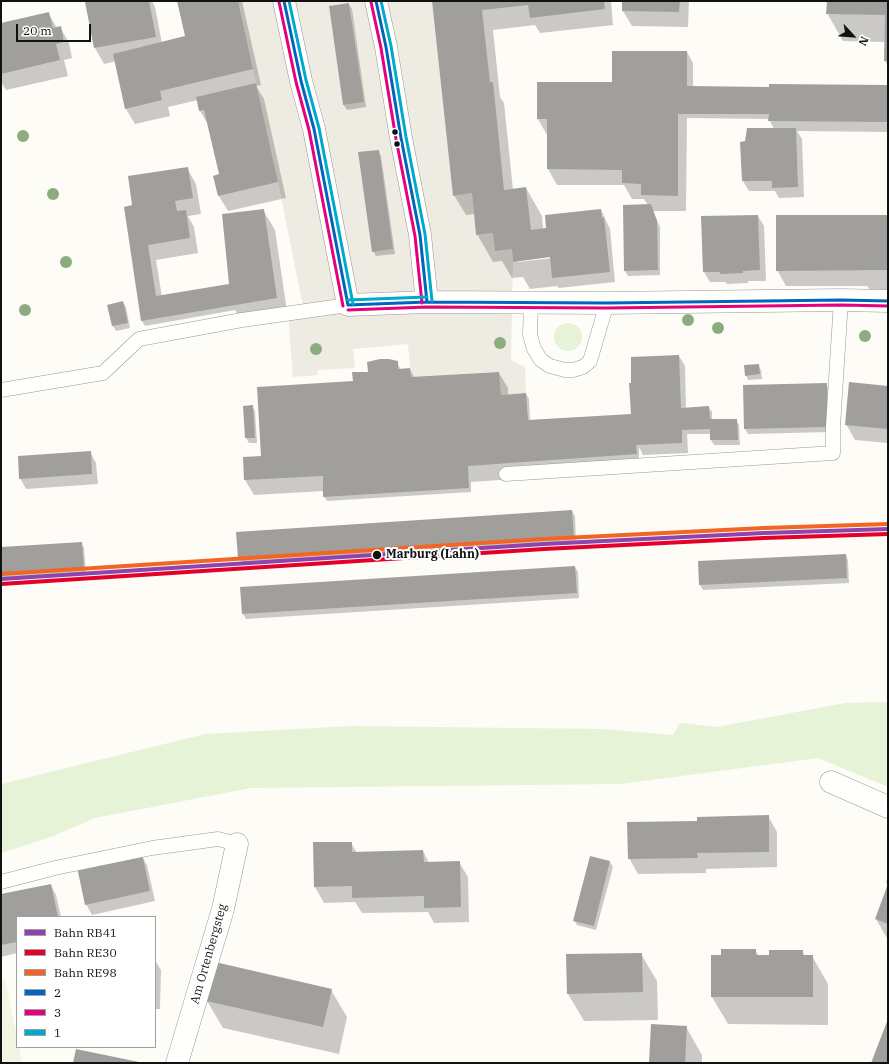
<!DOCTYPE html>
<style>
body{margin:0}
#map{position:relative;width:889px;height:1064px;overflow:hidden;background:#fdfcf7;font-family:"IBM Plex Serif",serif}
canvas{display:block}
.frame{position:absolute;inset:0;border:2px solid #111;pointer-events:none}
.legend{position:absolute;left:16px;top:916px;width:140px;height:132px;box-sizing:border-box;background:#fff;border:1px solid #a0a0a0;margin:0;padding:5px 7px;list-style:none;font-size:12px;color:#111}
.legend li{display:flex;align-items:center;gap:8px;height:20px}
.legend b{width:20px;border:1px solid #a0a0a0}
.north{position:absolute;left:833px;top:16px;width:40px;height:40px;-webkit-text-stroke:3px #fff;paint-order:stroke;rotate:116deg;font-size:11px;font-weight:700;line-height:16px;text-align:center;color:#111}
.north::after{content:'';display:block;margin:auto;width:14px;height:18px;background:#111;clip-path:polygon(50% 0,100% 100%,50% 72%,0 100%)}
.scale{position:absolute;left:16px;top:24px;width:75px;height:18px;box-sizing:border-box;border:2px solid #111;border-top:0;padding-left:5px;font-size:12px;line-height:14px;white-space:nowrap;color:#111;-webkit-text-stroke:3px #fff;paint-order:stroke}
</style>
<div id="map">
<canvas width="889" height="1064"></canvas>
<div class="frame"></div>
<ul class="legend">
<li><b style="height:5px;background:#8e44ad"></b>Bahn RB41</li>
<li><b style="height:5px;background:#e4002b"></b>Bahn RE30</li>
<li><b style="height:5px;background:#f26522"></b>Bahn RE98</li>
<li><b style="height:5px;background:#0065bd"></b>2</li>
<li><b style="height:5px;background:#e5007d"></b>3</li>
<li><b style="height:5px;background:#00a9ce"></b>1</li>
</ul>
<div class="north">N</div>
<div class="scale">20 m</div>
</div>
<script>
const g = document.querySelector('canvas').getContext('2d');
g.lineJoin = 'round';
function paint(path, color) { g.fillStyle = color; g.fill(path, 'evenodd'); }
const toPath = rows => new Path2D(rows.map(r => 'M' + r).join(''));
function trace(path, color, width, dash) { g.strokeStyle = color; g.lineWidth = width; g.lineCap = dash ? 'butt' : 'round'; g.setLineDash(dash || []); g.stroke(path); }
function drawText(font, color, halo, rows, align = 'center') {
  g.font = font + ' "IBM Plex Serif",serif'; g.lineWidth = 4; g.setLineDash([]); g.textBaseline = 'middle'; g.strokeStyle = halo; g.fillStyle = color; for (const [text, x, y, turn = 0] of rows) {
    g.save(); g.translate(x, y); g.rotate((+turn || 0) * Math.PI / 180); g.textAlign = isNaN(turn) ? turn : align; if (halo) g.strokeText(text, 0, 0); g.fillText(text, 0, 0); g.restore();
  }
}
paint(toPath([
 '554 337a14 14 0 1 1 28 0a14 14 0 1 1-28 0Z',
 [888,702,888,787,818,758,621,784,251,788,95,818,51,837,1,853,1,784,205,734,351,726,604,729,673,735,680,723,717,727,845,703]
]), '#e7f3d7');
paint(toPath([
 [5,980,17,1038,17,1047,19,1047,22,1063,1,1063,1,981]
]), '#f0f6e1');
paint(toPath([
 [238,1,432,1,453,196,472,193,476,235,493,233,495,251,512,249,513,262,511,360,525,367,526,393,501,395,499,372,411,377,408,344,353,349,355,368,317,370,318,375,293,377,288,314,304,311,278,182],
 [350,3,364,102,343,105,329,6],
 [378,150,393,249,372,252,358,153]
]), '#edebe2');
paint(toPath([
 [97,1,152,1,155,7,162,43,186,37,178,1,242,1,261,85,256,86,264,99,286,198,228,211,219,196,220,175,209,126,200,111,198,100,168,107,170,116,135,124,126,109,116,61,104,64,95,48,86,3],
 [433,1,611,1,613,25,540,33,535,25,493,30,500,97,504,103,513,190,526,188,542,216,543,229,601,210,610,229,615,282,559,288,557,286,530,289,523,277,512,278,502,261,493,262,477,234,475,214,466,215,454,195],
 [552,256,553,258,517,262,517,260],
 [623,1,689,1,688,27,632,26,623,11],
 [828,1,888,1,888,66,885,61,885,42,843,41,827,13],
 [349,4,352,9,366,107,347,110,344,105],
 [48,13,57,28,60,27,69,43,72,58,64,60,68,76,6,90,1,82,1,24],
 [687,52,693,63,693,87,770,88,888,86,888,132,797,131,802,139,804,197,779,198,775,191,749,191,743,181,774,129,769,119,687,118,686,211,653,211,660,227,660,275,628,276,625,271,648,205,644,199,632,199,624,185,557,185,548,169,548,135,547,135,538,119,538,83,614,83],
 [378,151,381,156,395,254,376,256,373,251],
 [187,168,196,184,201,214,188,216,194,227,198,253,156,260,162,297,230,285,263,210,275,230,288,318,244,325,235,310,145,326,142,321,125,207,133,206],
 [758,216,764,226,766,281,748,281,748,283,727,284,725,282,710,282,704,272],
 [888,216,888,290,870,290,867,286,786,286,777,270],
 [123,302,126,307,130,328,116,331,113,326],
 [679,356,685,366,686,408,709,408,712,412,712,420,736,420,739,425,740,445,714,445,711,440,711,434,687,434,688,453,643,455,639,447,639,459,514,479,471,482,471,492,327,501,324,496,324,491,254,495,245,480,262,457,354,382,369,373,397,362,401,370,410,369,414,377,499,373,508,388,508,395,526,394,529,399,530,421,632,415],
 [758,365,761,370,762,379,748,380,746,375],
 [826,384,829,389,830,432,748,434,745,429],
 [888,387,888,443,855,440,846,424],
 [252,406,255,411,257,443,249,443,246,438,244,407],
 [90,452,96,463,98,484,26,489,20,478],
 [572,511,575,516,576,541,242,563,239,558,237,533],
 [81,543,84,548,86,573,1,578,1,548],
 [846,555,848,560,849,583,703,590,700,585],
 [575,567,578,572,579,598,246,619,243,614],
 [768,816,777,832,777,867,706,869,706,873,638,874,629,858,698,822],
 [314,843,351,843,357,853,423,851,429,863,459,862,468,877,469,922,434,923,428,912,362,913,355,902,324,903,315,887],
 [141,855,147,865,155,901,92,915,86,904],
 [610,862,613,867,596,930,577,925,574,920],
 [888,876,888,886,886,882],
 [51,885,56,895,61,917,17,917,17,953,1,957,1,895],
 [888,887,888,940,876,919],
 [755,950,759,956,770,956,802,951,805,956,812,956,828,984,828,1025,728,1024,712,997,722,956],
 [641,954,657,981,658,1020,584,1021,568,994],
 [155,960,161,970,160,1009,155,1009],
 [331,990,347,1017,339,1054,223,1028,207,1001],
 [686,1027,702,1055,702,1063,650,1063]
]), '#0003');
paint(toPath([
 [92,1,149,1,156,37,94,48,85,2],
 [177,1,238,1,253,69,160,91,162,100,125,109,113,54,185,36],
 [432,1,604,1,605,9,530,18,528,5,482,10,490,82,493,82,504,190,526,187,531,230,546,228,545,215,601,209,602,218,604,217,610,272,552,278,550,257,513,262,512,249,495,251,493,233,476,235,472,193,453,196],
 [622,1,680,1,679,12,622,11],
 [827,1,888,1,888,61,884,61,885,15,826,14],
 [349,3,364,102,343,105,329,6],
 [49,12,53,28,61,26,64,42,56,44,60,60,1,74,1,23],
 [612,51,687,51,687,86,769,87,769,84,888,85,888,122,768,121,769,114,678,114,678,196,641,195,641,184,622,183,622,170,547,169,547,119,537,119,537,82,612,82],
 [256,83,278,182,218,196,213,176,219,174,204,110,199,111,196,97],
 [747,128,796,128,798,187,772,188,772,181,742,181,740,142,745,141],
 [379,150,393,249,372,252,358,152],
 [188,167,193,198,175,201,177,211,186,210,190,238,148,245,156,296,229,284,222,214,264,209,277,298,141,321,124,207,132,205,128,176],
 [651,204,657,221,658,270,624,271,623,205],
 [758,215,760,270,743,271,743,273,720,274,720,272,703,272,701,216],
 [776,215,888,215,888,270,776,271],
 [123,301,128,323,112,326,107,305],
 [679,355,681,408,709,406,710,419,737,419,738,440,710,440,710,429,682,430,682,443,636,445,637,454,468,466,469,488,323,497,323,476,244,480,243,457,261,456,257,387,353,381,352,372,368,372,367,362,380,359,389,359,398,361,398,369,410,368,411,377,499,372,501,395,526,393,528,420,631,414,629,383,631,383,631,357],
 [759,364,760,374,745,376,744,365],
 [849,382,888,386,888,429,845,425],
 [827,383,827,427,744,429,743,385],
 [253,405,255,438,245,438,243,406],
 [91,451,92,474,19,479,18,456],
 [572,510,574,537,238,558,236,532],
 [82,542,84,568,1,573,1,547],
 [846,554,847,578,699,585,698,561],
 [575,566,577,593,242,614,240,587],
 [769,815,769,852,697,853,698,858,628,859,627,822,697,821,697,817],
 [313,842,352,842,352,852,423,850,424,862,460,861,461,907,424,908,424,896,352,898,352,886,314,887],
 [142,853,150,891,85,905,77,867],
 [590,856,610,861,594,926,573,921],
 [51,884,58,917,17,917,17,942,1,945,1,894],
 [888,884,888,924,875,919],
 [721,949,756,949,756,955,769,955,769,950,803,950,803,955,813,955,813,997,711,997,711,955,721,955],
 [642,953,643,992,567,994,566,954],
 [215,962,332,989,323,1027,206,1001],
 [888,1019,888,1063,871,1063],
 [651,1024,687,1026,685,1063,649,1063],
 [76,1049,139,1062,138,1063,73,1063]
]), '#a19f9c');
const lane = toPath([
 [531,302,530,335,534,349,541,360,550,366,565,370,573,370,583,367,590,361,607,303],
 [1,390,103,373,139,339,242,320,348,305],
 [506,474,833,453,833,426,841,300],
 [1,882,55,868,152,848,218,839,237,844]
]);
const street = toPath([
 [284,1,301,81,314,129,348,305,427,302,607,303,841,300,888,301],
 [376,1,386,47,401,138,420,235,427,302],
 [831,782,888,807],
 [177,1063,223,909,237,844]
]);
trace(lane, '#979795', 15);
trace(street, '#979795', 23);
trace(lane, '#fffffe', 14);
trace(street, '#fffffe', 22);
trace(toPath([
 [284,1,301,81,314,129,348,305],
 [376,1,386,47,401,138,420,235,427,302],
 [348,305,427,302,607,303,841,300,888,301]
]), '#0065bd', 3);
trace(toPath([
 [279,2,296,82,309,130,343,306],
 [371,2,381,48,396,139,415,236,422,303],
 [348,310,427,307,607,308,841,305,888,306]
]), '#e5007d', 3);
trace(toPath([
 [289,1,306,80,319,128,353,304],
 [381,1,391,46,406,137,425,234,432,301],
 [348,300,427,297]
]), '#00a9ce', 3);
trace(toPath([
 [1,579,544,544,764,533,888,529]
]), '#8e44ad', 4);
trace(toPath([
 [1,584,544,549,764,538,888,534]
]), '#e4002b', 4);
trace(toPath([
 [1,574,544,539,764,528,888,524]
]), '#f26522', 4);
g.fillStyle = '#8cac80';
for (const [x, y] of [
 [23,136],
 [53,194],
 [66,262],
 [25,310],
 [688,320],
 [718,328],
 [865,336],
 [500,343],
 [316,349]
]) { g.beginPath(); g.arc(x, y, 6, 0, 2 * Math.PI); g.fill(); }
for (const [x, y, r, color] of [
 [395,132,3.5,"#111"],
 [397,144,3.5,"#111"],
 [377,555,5,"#111"]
]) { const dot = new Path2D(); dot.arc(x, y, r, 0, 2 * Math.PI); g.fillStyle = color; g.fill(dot); trace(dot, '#fff', 1.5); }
drawText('bold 12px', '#111', '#fff', [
 ["Marburg (Lahn)",386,555]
], 'left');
drawText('12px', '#111', '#fff', [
 ["Am Ortenbergsteg",209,954,-74]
]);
</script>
